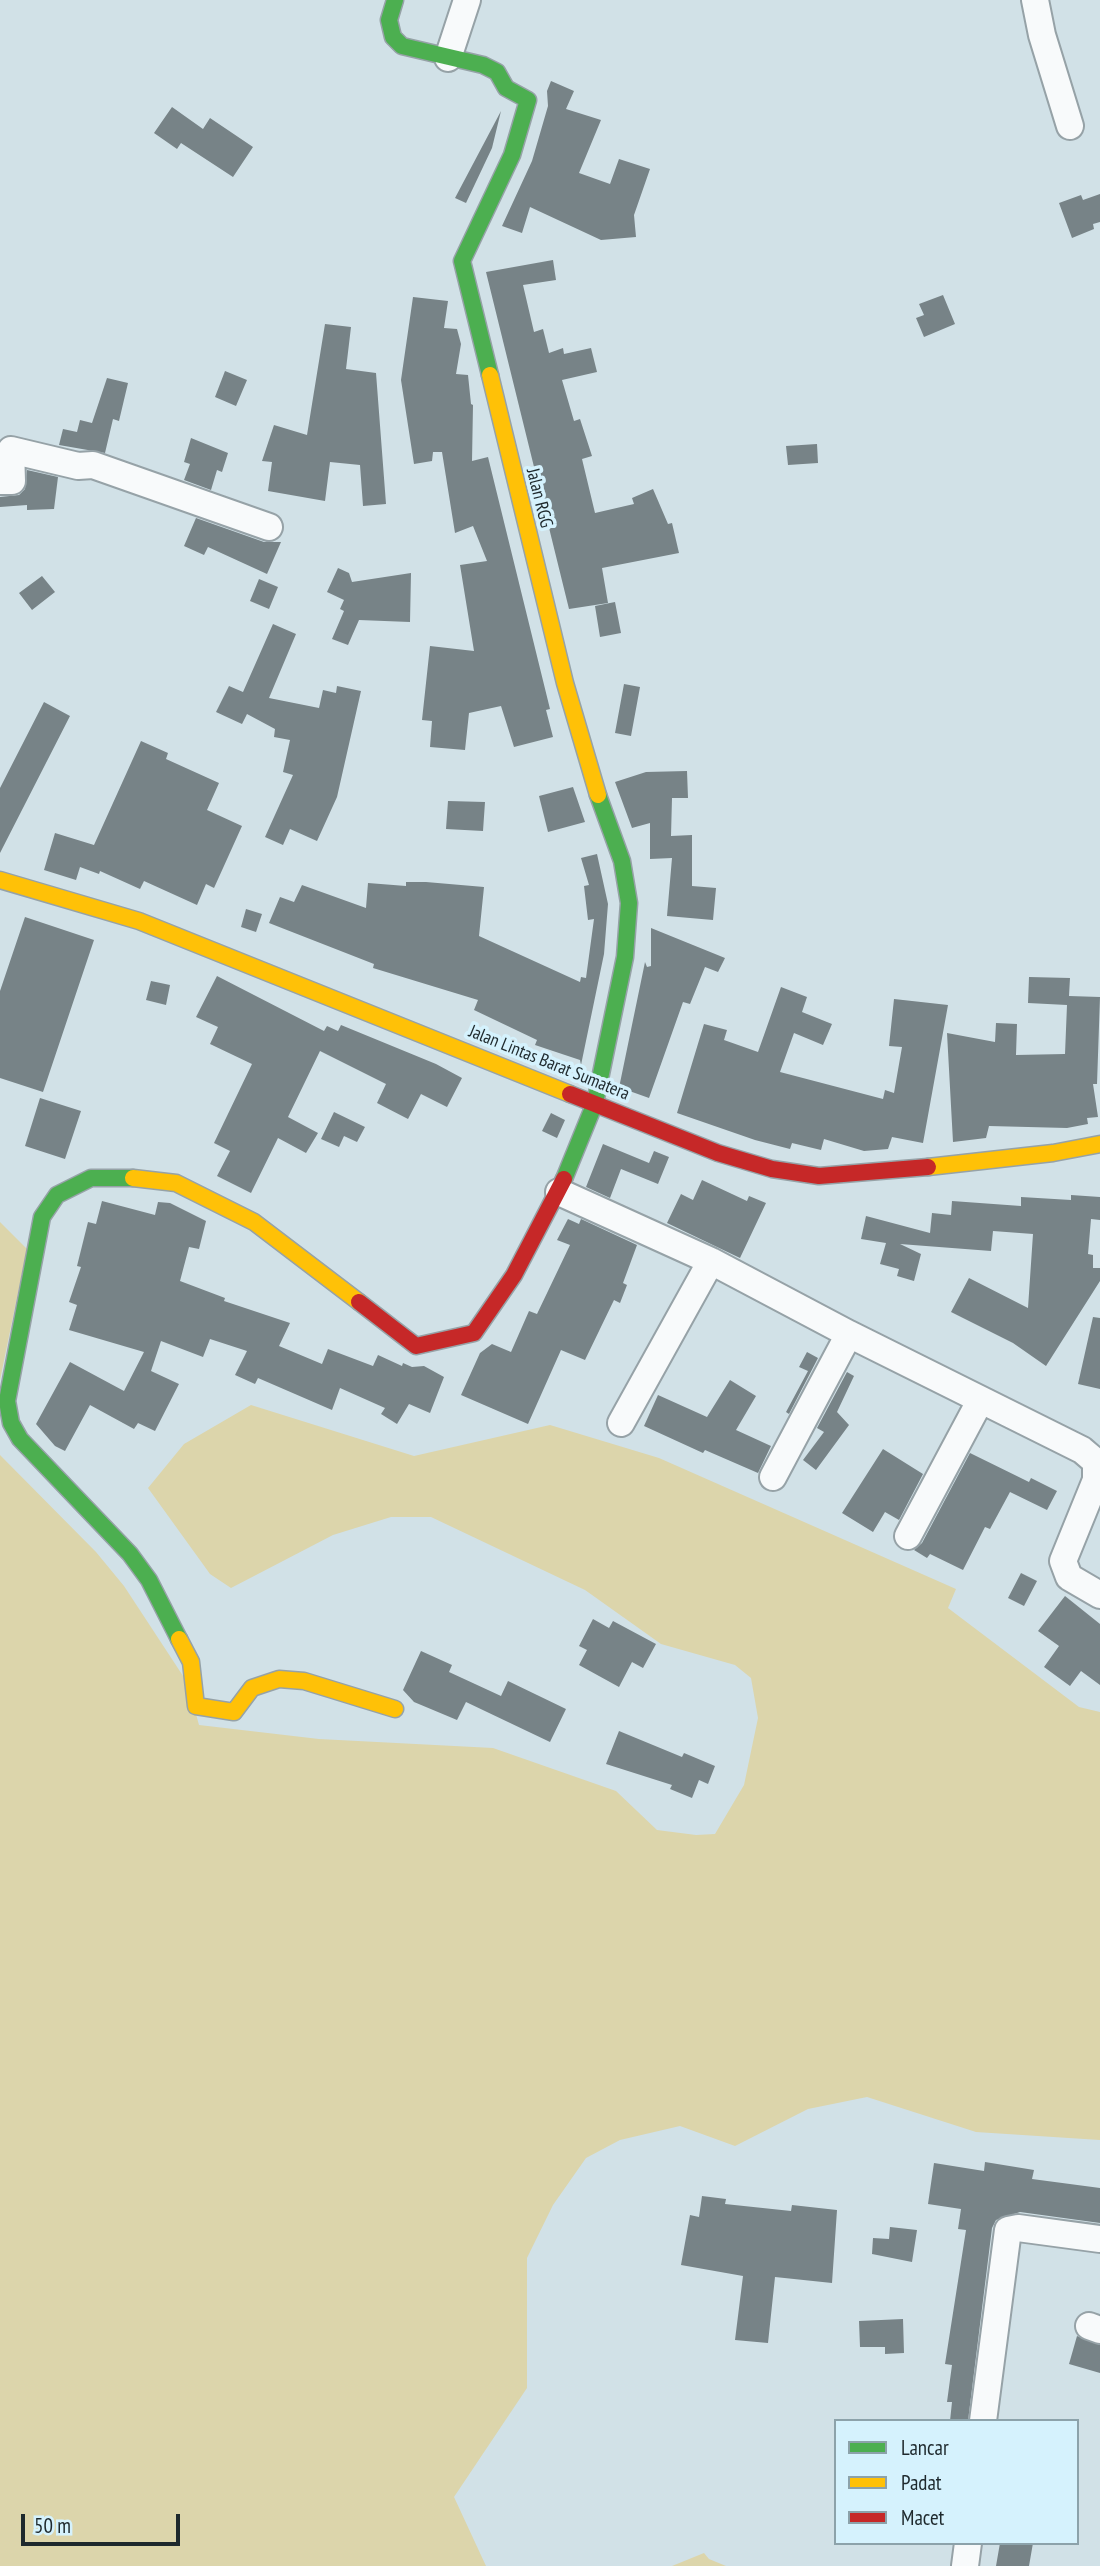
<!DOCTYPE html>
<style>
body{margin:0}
#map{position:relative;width:1100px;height:2566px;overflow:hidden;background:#d1e1e7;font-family:"PT Sans Narrow",sans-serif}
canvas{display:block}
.legend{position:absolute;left:834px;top:2419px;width:245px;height:126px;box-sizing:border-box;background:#d5f2fd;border:2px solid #8ca2aa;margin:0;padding:9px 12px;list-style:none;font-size:21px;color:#1e292d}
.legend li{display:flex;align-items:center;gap:14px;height:35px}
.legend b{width:35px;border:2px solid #8ca2aa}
.scale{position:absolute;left:21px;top:2514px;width:159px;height:32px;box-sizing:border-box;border:4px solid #1e292d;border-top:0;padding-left:9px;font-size:21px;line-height:24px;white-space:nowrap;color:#1e292d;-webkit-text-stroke:5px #d5f2fd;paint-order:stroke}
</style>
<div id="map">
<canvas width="1100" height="2566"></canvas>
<ul class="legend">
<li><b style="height:9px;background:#4caf50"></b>Lancar</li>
<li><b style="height:9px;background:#ffc107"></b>Padat</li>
<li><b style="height:9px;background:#c62828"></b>Macet</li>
</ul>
<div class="scale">50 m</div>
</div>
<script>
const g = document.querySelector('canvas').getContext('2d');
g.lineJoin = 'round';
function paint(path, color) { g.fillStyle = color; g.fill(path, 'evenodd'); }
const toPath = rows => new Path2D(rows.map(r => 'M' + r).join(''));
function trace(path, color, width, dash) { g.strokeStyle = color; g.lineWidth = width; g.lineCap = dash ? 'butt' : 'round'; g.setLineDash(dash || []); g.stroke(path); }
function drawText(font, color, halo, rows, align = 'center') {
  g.font = font + ' "PT Sans Narrow",sans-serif'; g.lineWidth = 7; g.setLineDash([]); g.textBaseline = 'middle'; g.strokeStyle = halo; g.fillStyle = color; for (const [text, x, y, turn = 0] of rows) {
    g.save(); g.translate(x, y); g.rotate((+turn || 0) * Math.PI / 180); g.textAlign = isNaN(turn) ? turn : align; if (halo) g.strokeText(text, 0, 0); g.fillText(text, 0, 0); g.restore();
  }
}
paint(toPath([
 [0,1222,27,1249,0,1380],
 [251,1405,414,1456,550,1425,659,1458,956,1589,948,1608,1079,1707,1100,1712,1100,2140,976,2132,867,2097,808,2109,735,2146,680,2126,620,2140,586,2158,553,2205,527,2258,527,2388,454,2497,486,2566,0,2566,0,1455,96,1552,124,1586,187,1682,199,1725,319,1739,493,1748,616,1791,657,1830,696,1835,715,1834,744,1785,758,1718,751,1678,735,1665,661,1644,585,1590,431,1517,391,1517,333,1535,231,1588,210,1574,148,1488,184,1444],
 [704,2553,709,2559,726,2566,672,2566]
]), '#dcd5ab');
paint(toPath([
 [551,81,574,91,566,109,601,120,579,173,610,184,619,159,650,169,634,215,636,237,601,240,530,207,522,233,502,226,532,161,548,106,547,91],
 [172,107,203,129,210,118,253,147,233,177,181,143,177,149,154,133],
 [501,111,492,148,466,203,455,198],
 [1100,194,1100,222,1093,224,1094,229,1072,238,1059,203,1081,195,1083,200],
 [553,260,556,280,523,285,534,332,543,329,549,353,563,348,564,354,591,348,597,372,562,380,574,421,580,419,592,456,582,459,595,513,634,504,632,498,653,489,668,524,672,523,679,553,602,568,608,603,569,609,486,272],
 [943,295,955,324,924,337,916,318,924,315,919,304],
 [413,297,448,301,444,328,457,329,461,344,456,374,468,375,471,404,473,405,472,461,488,457,550,709,546,710,553,737,514,747,501,706,469,713,465,750,430,747,432,721,422,720,430,646,474,651,460,565,487,561,473,526,455,533,442,452,433,452,432,461,414,464,401,380],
 [325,324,351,327,346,369,376,373,386,504,363,506,360,465,330,462,325,501,268,491,272,462,262,461,274,425,307,435],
 [225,371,247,380,236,406,215,397],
 [107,378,128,383,119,421,113,419,105,453,59,445,63,429,77,432,80,420,92,423],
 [191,438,228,453,222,472,217,470,211,490,184,480,190,464,184,462],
 [817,444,818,463,788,465,786,446],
 [27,470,58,477,54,509,27,510,27,505,0,507,0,497,19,495,25,489],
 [196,518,264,542,281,542,267,574,208,547,204,555,184,546],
 [338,568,349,573,352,582,411,573,410,622,359,620,348,645,332,639,344,611,340,609,344,600,327,592],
 [42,576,55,592,32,610,19,593],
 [259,579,278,587,269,609,250,601],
 [615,602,621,633,600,637,595,606],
 [273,624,296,634,269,698,319,708,323,690,336,693,337,686,361,691,337,797,317,841,290,829,283,845,265,837,293,775,283,772,290,740,274,737,275,729,247,714,242,724,216,712,229,686,243,692],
 [624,684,640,687,631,736,615,733],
 [44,702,70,716,0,853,0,788],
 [141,741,168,753,166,759,219,783,207,810,242,826,214,888,206,884,197,905,144,881,140,889,100,871,99,874,80,867,76,880,44,870,55,833,94,845],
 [687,771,688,798,672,798,671,836,692,835,692,886,716,888,713,920,667,916,672,858,650,859,650,823,632,828,615,782,646,772],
 [573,787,585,822,548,832,539,796],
 [448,801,485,802,483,831,446,829],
 [597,854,608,904,604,954,581,1065,580,1060,535,1045,537,1040,474,1010,478,1000,373,968,374,964,269,923,280,897,294,902,302,885,366,908,368,883,406,886,406,882,426,882,484,887,479,936,580,982,581,977,586,978,594,919,588,920,584,886,589,885,581,858],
 [246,909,262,914,256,932,241,927],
 [25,917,94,940,43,1092,0,1078,0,991],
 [651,928,725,958,718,972,705,967,690,1004,683,1002,649,1098,621,1088,620,1083,645,962,647,967,651,966],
 [217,976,324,1031,327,1026,338,1031,341,1025,436,1064,462,1078,447,1107,421,1094,408,1119,377,1103,386,1084,320,1051,288,1117,318,1133,306,1153,278,1138,251,1193,217,1176,230,1151,214,1143,252,1064,210,1044,218,1027,196,1017],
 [1029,977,1070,978,1069,996,1100,997,1097,1084,1093,1084,1098,1117,1087,1118,1088,1124,1067,1128,989,1126,986,1138,953,1142,947,1033,995,1042,996,1023,1017,1024,1016,1055,1065,1054,1067,1005,1028,1003],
 [151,981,170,985,166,1005,146,1000],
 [781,987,807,997,802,1012,832,1024,823,1045,794,1033,780,1072,883,1099,885,1090,894,1093,902,1047,889,1046,894,999,948,1005,923,1143,892,1137,888,1149,864,1151,824,1139,821,1150,792,1143,790,1149,755,1140,677,1113,704,1024,727,1030,724,1040,758,1052],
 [40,1098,81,1111,65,1159,25,1146],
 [334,1112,365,1127,357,1142,344,1136,339,1147,321,1139],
 [551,1113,565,1120,557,1138,542,1131],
 [603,1144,649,1163,654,1151,669,1157,658,1184,621,1169,610,1198,586,1187],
 [702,1180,747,1201,749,1196,766,1203,740,1258,667,1223,681,1194,693,1200],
 [1071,1195,1100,1197,1100,1220,1091,1219,1088,1254,1093,1255,1093,1268,1100,1268,1100,1281,1046,1366,1013,1343,951,1312,969,1278,1028,1308,1033,1234,993,1231,991,1251,900,1244,921,1254,914,1281,897,1276,899,1269,880,1264,886,1243,861,1239,866,1216,930,1233,932,1213,951,1215,952,1201,1021,1206,1021,1197,1071,1200],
 [102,1201,155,1215,158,1202,170,1203,206,1221,199,1249,189,1247,180,1281,225,1298,224,1301,290,1323,279,1346,322,1364,328,1349,373,1366,378,1355,402,1366,403,1363,412,1367,424,1366,444,1377,430,1413,409,1404,397,1424,381,1414,385,1408,340,1388,332,1410,258,1378,255,1384,235,1375,247,1351,210,1339,203,1357,161,1341,151,1371,179,1384,155,1431,138,1423,134,1429,90,1405,65,1451,55,1446,36,1424,70,1362,124,1391,144,1352,69,1330,77,1305,69,1302,81,1267,77,1266,88,1222,96,1224],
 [568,1219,579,1224,581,1219,637,1245,623,1283,627,1285,620,1303,614,1300,585,1360,561,1350,528,1424,461,1395,480,1353,492,1344,511,1352,529,1311,537,1314,570,1245,557,1240],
 [1093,1317,1100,1318,1100,1389,1078,1384],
 [807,1352,818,1358,789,1414,786,1412,808,1371,799,1367],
 [847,1372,854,1376,837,1412,849,1425,816,1470,803,1460,824,1432,817,1428],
 [730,1380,756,1396,736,1430,771,1446,758,1473,705,1450,703,1453,644,1426,658,1395,707,1417],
 [883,1449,923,1474,899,1520,885,1512,873,1532,842,1513],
 [970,1453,1029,1482,1031,1478,1057,1491,1047,1510,1010,1492,990,1529,985,1527,963,1570,930,1554,927,1558,914,1550,922,1543],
 [1021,1573,1037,1581,1024,1606,1008,1598],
 [1065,1596,1100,1624,1100,1685,1081,1671,1070,1686,1044,1667,1059,1646,1038,1631],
 [593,1619,609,1628,613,1621,656,1644,643,1668,632,1662,619,1687,579,1665,587,1650,579,1646],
 [421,1651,452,1665,449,1672,501,1696,508,1681,566,1709,550,1742,466,1702,457,1720,414,1702,403,1690],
 [619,1731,682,1757,684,1753,715,1766,708,1784,699,1780,692,1798,670,1789,672,1785,606,1764],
 [985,2162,1034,2170,1032,2179,1100,2188,1100,2223,1020,2212,996,2220,992,2228,968,2421,950,2421,952,2402,947,2402,952,2365,945,2364,966,2230,958,2229,961,2209,928,2204,934,2163,984,2171],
 [702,2196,726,2199,725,2204,791,2211,792,2205,837,2210,832,2283,775,2277,768,2343,735,2340,743,2276,681,2265,690,2215,699,2217],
 [890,2227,917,2230,912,2262,872,2254,873,2238,889,2239],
 [903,2319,904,2353,885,2354,885,2347,860,2347,859,2321],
 [1077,2336,1100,2345,1100,2373,1069,2364],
 [1000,2543,1033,2543,1029,2566,996,2566]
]), '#778387');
const street = toPath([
 [1035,0,1042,35,1070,126],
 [448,58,467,0],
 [0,481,12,481,11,450,78,466,93,465,269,527],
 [559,1192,711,1261,849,1334,1082,1450,1096,1462,1096,1480,1063,1561,1069,1577,1100,1595],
 [621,1423,711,1261],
 [773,1477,849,1334],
 [908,1536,980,1401],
 [1089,2326,1100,2330],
 [983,2421,1008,2230,1018,2228,1100,2239],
 [965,2566,968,2543]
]);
const fast = toPath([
 [395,0,389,20,393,37,402,46,483,65,497,72,506,88,528,100,512,155,462,261,490,375],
 [133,1178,91,1178,57,1195,42,1217,7,1401,11,1423,20,1439,130,1554,149,1580,179,1639],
 [564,1179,595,1103,625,957,629,903,622,861,598,795]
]);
const slow = toPath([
 [490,375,565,683,598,795],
 [0,880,139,921,570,1094],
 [928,1167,1053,1153,1100,1144],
 [133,1178,176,1183,254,1222,359,1302],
 [179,1639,191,1662,196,1706,234,1712,252,1688,279,1679,304,1681,395,1709]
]);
const jam = toPath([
 [570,1094,718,1153,772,1169,819,1176,928,1167],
 [359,1302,416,1346,474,1333,514,1275,564,1179]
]);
trace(street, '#96a2a7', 30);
trace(fast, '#96a2a7', 19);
trace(slow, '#96a2a7', 19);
trace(jam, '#96a2a7', 19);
trace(street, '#f8fafb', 26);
trace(fast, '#4caf50', 16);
trace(slow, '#ffc107', 16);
trace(jam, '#c62828', 16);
drawText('18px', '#1e292d', '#d5f2fd', [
 ["Jalan RGG",539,498,76],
 ["Jalan Lintas Barat Sumatera",549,1063,22]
]);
</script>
